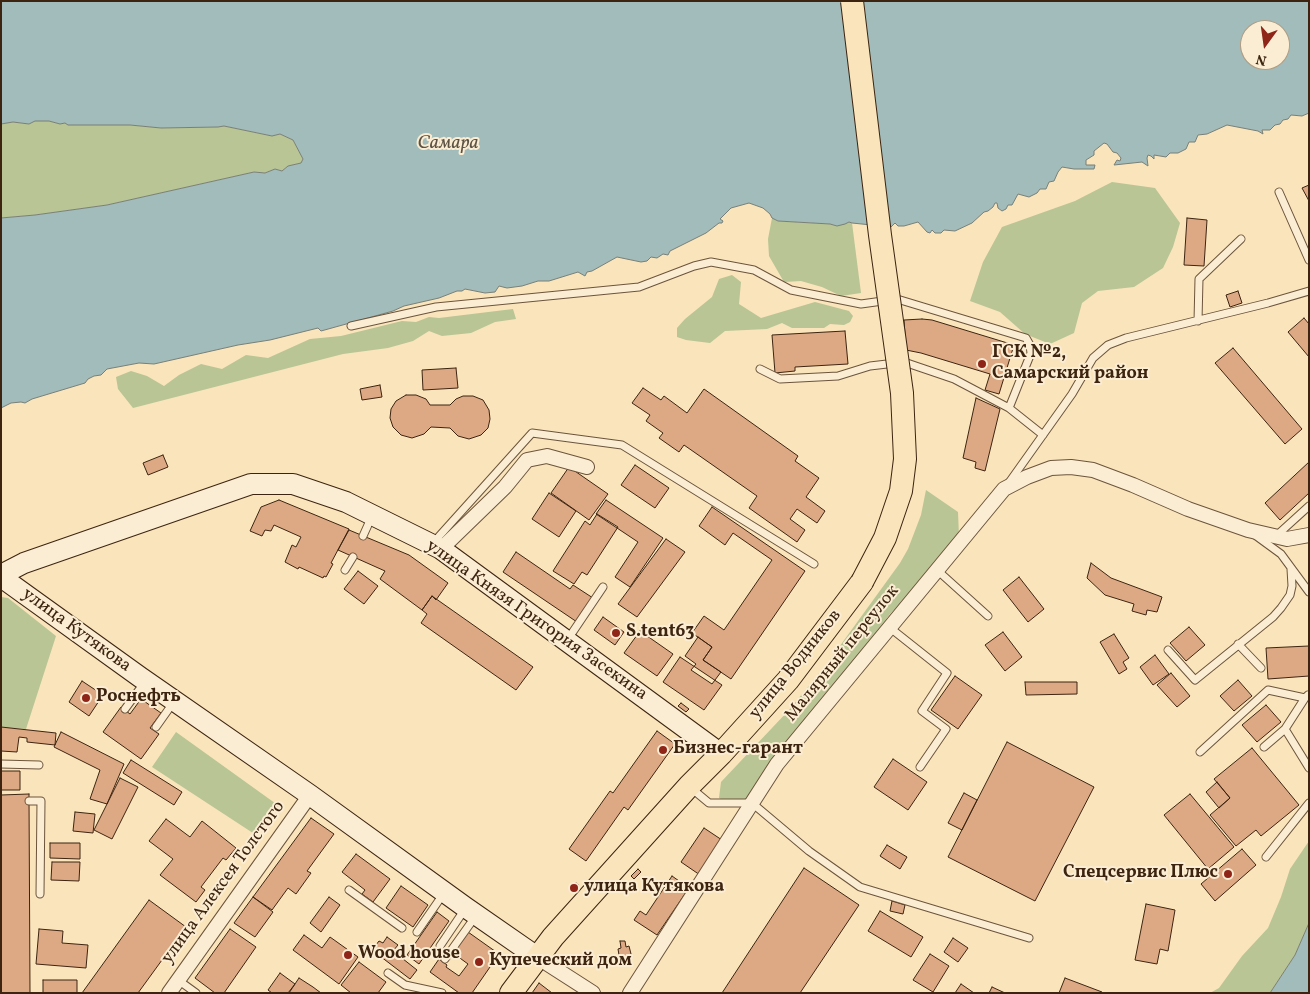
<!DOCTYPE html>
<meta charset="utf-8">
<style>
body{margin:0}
#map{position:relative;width:1310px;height:994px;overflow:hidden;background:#f9e4bc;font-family:Vollkorn,serif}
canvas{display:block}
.frame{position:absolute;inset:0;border:2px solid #3d2410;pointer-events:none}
.north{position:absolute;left:1240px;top:20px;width:50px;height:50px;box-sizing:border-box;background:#fbedd3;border:1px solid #af9d85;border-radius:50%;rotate:194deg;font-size:14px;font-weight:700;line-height:20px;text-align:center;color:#3d2410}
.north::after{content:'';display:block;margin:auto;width:18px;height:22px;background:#8f2418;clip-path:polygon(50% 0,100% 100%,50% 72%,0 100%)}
</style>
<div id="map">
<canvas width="1310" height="994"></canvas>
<div class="frame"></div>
<div class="north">N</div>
</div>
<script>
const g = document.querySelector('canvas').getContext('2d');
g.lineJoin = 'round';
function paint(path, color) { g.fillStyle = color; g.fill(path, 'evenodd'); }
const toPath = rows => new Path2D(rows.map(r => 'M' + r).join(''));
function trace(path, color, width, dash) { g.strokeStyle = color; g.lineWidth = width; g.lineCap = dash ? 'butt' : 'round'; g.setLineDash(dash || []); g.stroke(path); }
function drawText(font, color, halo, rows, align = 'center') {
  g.font = font + ' Vollkorn,serif'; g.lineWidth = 4; g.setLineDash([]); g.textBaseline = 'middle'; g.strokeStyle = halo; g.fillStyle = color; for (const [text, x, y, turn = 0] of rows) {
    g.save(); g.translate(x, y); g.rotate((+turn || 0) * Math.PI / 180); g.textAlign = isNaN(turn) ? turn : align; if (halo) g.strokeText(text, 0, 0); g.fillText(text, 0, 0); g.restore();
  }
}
paint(toPath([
 [35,121,49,121,60,124,65,123,69,125,130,125,161,128,218,127,224,126,272,136,280,134,293,140,303,159,301,163,288,166,282,171,275,169,265,173,254,172,107,205,35,215,1,218,1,124,13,122,29,124],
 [1112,182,1155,188,1180,223,1173,247,1163,268,1134,287,1098,291,1082,303,1074,333,1050,344,1025,334,1000,312,970,301,983,262,1002,227,1075,201],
 [772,218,778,221,830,224,837,226,849,222,852,223,861,293,841,296,822,287,801,281,784,282,769,256,768,239],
 [732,275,741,282,739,304,761,318,815,302,849,311,853,316,850,322,844,325,830,324,824,328,792,328,782,323,767,329,725,331,710,343,686,340,677,337,677,328,685,319,712,297,719,279],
 [513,309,516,319,495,322,471,333,442,336,429,331,413,341,388,348,343,354,133,408,118,389,116,377,131,371,147,376,164,386,179,375,201,364,222,369,246,355,268,358,310,339,341,336,402,321,416,322,429,317,439,318],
 [926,490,958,512,959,537,934,568,890,614,841,679,763,789,746,799,728,803,719,798,721,782,789,710,829,661,900,563,908,549,921,515],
 [1,597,8,598,56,636,26,729,1,728],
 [176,732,279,806,256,835,152,767],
 [1309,841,1309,923,1295,955,1270,993,1210,993,1219,988,1242,956,1268,928,1281,897,1290,869]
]), '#b9c594');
const water = toPath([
 [1,1,1309,1,1309,113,1302,116,1291,115,1288,119,1283,120,1280,124,1275,125,1270,130,1262,130,1263,134,1258,131,1227,125,1207,134,1198,135,1195,142,1189,142,1186,149,1178,153,1170,153,1166,157,1154,155,1154,159,1151,156,1148,155,1147,158,1148,166,1142,162,1114,165,1117,160,1120,161,1121,158,1117,153,1113,152,1107,144,1104,143,1094,151,1094,155,1086,160,1086,165,1095,165,1094,169,1074,169,1062,167,1058,172,1054,181,1049,182,1046,189,1040,189,1037,193,1029,197,1018,194,1012,205,1008,205,1006,209,1002,211,998,208,997,203,995,203,993,207,988,211,984,212,972,223,955,231,944,230,941,233,935,233,932,230,930,233,927,232,918,222,904,226,898,226,895,223,891,227,852,223,849,222,845,224,837,226,830,224,778,221,772,218,770,214,763,208,749,203,731,208,720,219,723,221,722,223,719,223,706,233,670,251,668,255,663,254,657,258,651,257,647,261,641,262,617,257,592,271,587,272,585,276,578,272,549,281,538,281,522,286,507,288,499,286,495,292,485,293,465,289,462,291,457,291,439,298,404,306,393,311,321,331,318,328,270,340,238,345,154,364,139,363,107,369,101,375,94,376,88,379,85,383,32,399,25,403,21,402,11,403,1,408,1,218,35,215,107,205,254,172,265,173,275,169,282,171,288,166,301,163,303,159,293,140,280,134,272,136,224,126,218,127,161,128,130,125,68,125,65,123,60,124,49,121,35,121,29,124,13,122,1,124,1,1],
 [1250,30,1280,30,1280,60,1250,60,1250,30],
 [1309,923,1309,993,1270,993,1295,955,1309,923]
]);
paint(water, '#a1bcba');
trace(water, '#797f76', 1);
const building = toPath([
 [1309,185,1309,201,1302,188,1309,185],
 [1187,218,1207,220,1204,266,1184,265,1187,218],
 [1238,291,1242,303,1230,307,1226,295,1238,291],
 [1304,318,1309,324,1309,357,1288,332,1304,318],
 [922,319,932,320,1014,345,999,394,985,390,990,374,921,353,906,350,904,320,922,319],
 [845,331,848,364,795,367,795,371,775,373,772,335,845,331],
 [1233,348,1302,429,1285,444,1215,363,1233,348],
 [456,368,458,388,423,390,422,370,456,368],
 [380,385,382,397,362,400,360,389,380,385],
 [643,388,661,400,664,396,687,413,704,389,798,456,795,461,819,478,806,497,825,511,817,523,797,509,790,519,805,530,797,542,749,508,757,496,684,445,679,452,659,438,663,433,646,421,650,415,632,403,643,388],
 [406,395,416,395,426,399,430,405,450,405,456,399,463,396,473,396,483,400,489,410,490,419,488,428,481,435,469,439,458,436,450,428,431,427,424,434,412,438,401,435,393,427,390,418,391,409,396,401,406,395],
 [976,398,1000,409,985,471,975,468,976,462,963,458,976,398],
 [163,455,168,467,148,475,143,463,163,455],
 [1309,462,1309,493,1280,520,1265,503,1309,462],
 [635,465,669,488,655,508,621,485,635,465],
 [569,467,608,494,589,520,551,493,569,467],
 [549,493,576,511,559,537,532,519,549,493],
 [279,500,349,529,331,563,333,564,326,577,324,576,323,578,299,567,298,569,285,562,292,545,296,547,301,537,274,525,271,531,265,530,262,536,250,531,261,507,279,500],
 [606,500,663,538,630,587,615,577,638,542,596,514,606,500],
 [712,507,805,571,731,679,703,660,712,647,692,633,704,616,724,630,772,560,733,533,725,545,699,526,712,507],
 [597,514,618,527,587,575,582,572,574,584,553,571,585,521,590,525,597,514],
 [349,530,409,555,448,583,436,600,432,596,422,610,380,579,385,571,338,550,349,530],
 [666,539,685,552,637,617,618,604,666,539],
 [516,552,570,589,573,585,593,598,577,622,503,572,516,552],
 [1091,563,1111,578,1162,597,1157,612,1147,610,1146,615,1132,611,1134,604,1105,595,1087,578,1091,563],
 [358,571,378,586,364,604,344,589,358,571],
 [1019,577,1044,609,1028,622,1003,590,1019,577],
 [432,596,533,667,516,690,421,623,427,614,422,610,432,596],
 [603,617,624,632,615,645,594,630,603,617],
 [1189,627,1205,645,1186,661,1170,643,1189,627],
 [640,631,673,654,657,676,624,653,640,631],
 [1003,632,1022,657,1005,671,985,645,1003,632],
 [1114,634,1129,658,1123,662,1127,669,1119,674,1100,642,1114,634],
 [698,637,712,647,703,660,721,672,712,684,691,670,696,664,685,656,698,637],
 [1309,646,1309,676,1268,679,1266,648,1309,646],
 [1155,655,1169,674,1153,685,1140,667,1155,655],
 [680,657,722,685,704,710,663,682,680,657],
 [1171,673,1190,696,1177,707,1157,685,1171,673],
 [955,676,982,695,958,729,931,710,955,676],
 [1238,680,1252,696,1234,711,1220,696,1238,680],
 [82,681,103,695,89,716,69,702,82,681],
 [1025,682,1077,682,1077,694,1026,695,1025,682],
 [141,699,161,713,150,728,159,734,141,759,103,732,121,707,130,714,141,699],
 [681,703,689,709,686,712,678,706,681,703],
 [1266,705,1281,722,1257,742,1242,725,1266,705],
 [1,727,56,733,55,745,27,742,27,738,19,737,17,752,1,751,1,727],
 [657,731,675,744,628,810,624,807,586,861,569,849,610,791,613,793,657,731],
 [61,732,124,764,107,804,90,799,100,770,54,747,61,732],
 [1007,742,1094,787,1035,901,948,857,1007,742],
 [1252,748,1299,805,1261,836,1256,830,1236,846,1210,815,1230,798,1214,779,1252,748],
 [893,759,927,782,908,810,874,787,893,759],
 [131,760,182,792,174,805,123,773,131,760],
 [1,771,20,771,20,790,1,790,1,771],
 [120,778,138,787,112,839,94,830,120,778],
 [1217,782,1230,798,1219,808,1206,792,1217,782],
 [964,793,977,800,962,830,948,823,964,793],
 [29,794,30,993,1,993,1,795,29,794],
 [1190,794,1234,847,1208,869,1164,815,1190,794],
 [75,812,95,814,93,833,73,831,75,812],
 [311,818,334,834,307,871,311,873,296,894,288,888,272,910,253,897,311,818],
 [166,819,190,837,202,821,236,848,226,860,223,858,201,887,205,890,196,902,160,875,173,859,149,841,166,819],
 [704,828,722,840,700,875,681,862,704,828],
 [50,843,80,843,80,859,50,858,50,843],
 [887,845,907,857,900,869,880,856,887,845],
 [1242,849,1256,865,1215,901,1201,884,1242,849],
 [356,854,390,879,373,902,362,894,365,890,342,872,356,854],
 [52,862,80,862,79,881,51,880,52,862],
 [804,868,859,905,800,993,722,993,804,868],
 [638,869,641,872,634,879,631,876,638,869],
 [672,876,689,888,657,935,634,920,640,911,646,915,672,876],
 [576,883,579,885,572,893,569,890,576,883],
 [401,886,428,905,413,927,386,908,401,886],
 [253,897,273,912,255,937,234,923,253,897],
 [329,897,340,905,321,932,310,923,329,897],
 [149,900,186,927,138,993,82,993,149,900],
 [892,901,905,905,903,914,890,911,892,901],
 [1146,904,1175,910,1168,951,1160,949,1157,964,1135,960,1146,904],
 [880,911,923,937,911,957,868,931,880,911],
 [437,912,449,921,419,964,407,955,437,912],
 [39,929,63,931,62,943,88,945,86,968,36,964,39,929],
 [230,929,256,947,224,993,215,993,195,978,230,929],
 [468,932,499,954,472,993,459,993,430,972,439,959,447,965,446,967,459,976,468,964,453,953,468,932],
 [304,935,322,948,330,937,358,957,339,984,293,950,304,935],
 [387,937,398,945,393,951,417,970,410,979,372,950,379,941,383,943,387,937],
 [953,938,968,948,958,962,944,952,953,938],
 [620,941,625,941,626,947,629,946,632,958,620,961,618,949,621,948,620,941],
 [930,954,949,966,933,992,913,980,930,954],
 [359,962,386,982,378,993,351,993,341,985,359,962],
 [280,973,295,984,288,993,272,993,268,990,280,973],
 [299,978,313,987,321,993,289,993,299,978],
 [1065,978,1102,992,1102,993,1059,993,1065,978],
 [43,980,77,980,77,993,43,993,43,980],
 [539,983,552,993,532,993,539,983],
 [961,984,974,993,955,993,961,984],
 [992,987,1005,993,989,993,992,987]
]);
paint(building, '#dda985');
trace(building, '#3d2410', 1);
const service = toPath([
 [1279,192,1309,260],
 [1198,321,1199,279,1241,239],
 [351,326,436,307,639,287,694,266,711,262,754,270,791,290,861,304,897,299,1026,338,1030,345,1031,353,1009,408,1043,435],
 [760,369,780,379,838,376,870,366,904,362,954,379,1009,408],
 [1008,484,1072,394,1093,358,1108,345,1126,338,1268,303,1309,291],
 [1255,535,1281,554,1309,592],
 [363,536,372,516],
 [1276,536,1309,506],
 [433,543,532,433,622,445,814,564],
 [345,570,353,557],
 [937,570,988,616],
 [889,627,947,673,922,711,946,729,920,767],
 [568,639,603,587],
 [1238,644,1261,668],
 [1168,650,1195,680,1273,617,1281,608,1290,595,1292,586,1291,569],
 [1308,695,1305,698,1285,729,1309,768],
 [125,709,144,683],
 [156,727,173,703],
 [1264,747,1285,729],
 [1200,752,1268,690,1305,698],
 [1,764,39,765],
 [691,788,709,803,752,803,809,851,860,887,1029,938],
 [29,801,41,801,40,894],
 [1266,857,1309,803],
 [349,890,402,928],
 [417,932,444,893],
 [440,946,465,909],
 [445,959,475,917],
 [388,973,405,985,442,993],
 [178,980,196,993]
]);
const minor = toPath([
 [441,549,505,487,527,460,547,456,587,467],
 [537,957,593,993],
 [169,993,310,795],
 [630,993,777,764,1004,489,1027,477,1051,468,1071,467,1093,470,1133,485,1188,509,1248,530,1287,539,1309,535]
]);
const secondary = toPath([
 [1,575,24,563,251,484,293,484,346,502,441,549,721,754],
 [1,577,140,677,310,795,465,907,537,957]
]);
const primary = toPath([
 [511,993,553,937,689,786,721,754,788,680,862,582]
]);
trace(service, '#6c543b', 9);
trace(minor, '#6c543b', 16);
trace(secondary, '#3d2410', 22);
trace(primary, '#3d2410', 24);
trace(service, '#fbedd3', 7);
trace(minor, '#fbedd3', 14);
trace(secondary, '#fbedd3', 20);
trace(primary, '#f9e4bc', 22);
const primaryBridge = toPath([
 [852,1,880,235,902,393,905,459,901,491,885,538,862,582]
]);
trace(primaryBridge, '#3d2410', 24, []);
trace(primaryBridge, '#f9e4bc', 22);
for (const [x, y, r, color] of [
 [982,364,5,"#8f2418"],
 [616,633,5,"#8f2418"],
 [86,698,5,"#8f2418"],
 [663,750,5,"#8f2418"],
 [1228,874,5,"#8f2418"],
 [574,888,5,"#8f2418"],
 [348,955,5,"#8f2418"],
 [479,962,5,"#8f2418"]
]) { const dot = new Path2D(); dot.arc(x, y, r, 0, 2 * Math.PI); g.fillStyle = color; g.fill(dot); trace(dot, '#fbedd3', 2); }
drawText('bold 18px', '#3d2410', '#fbedd3', [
 ["ГСК №2,",992,354],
 ["Самарский район",992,375],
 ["S.tent63",626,633],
 ["Роснефть",96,698],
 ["Бизнес-гарант",673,750],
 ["Спецсервис Плюс",1218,874,"right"],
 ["улица Кутякова",584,888],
 ["Wood house",358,955],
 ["Купеческий дом",489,962]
], 'left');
drawText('18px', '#3d2410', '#fbedd3', [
 ["улица Князя Григория Засекина",536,621,35],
 ["улица Кутякова",76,631,36],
 ["Малярный переулок",843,654,-51],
 ["улица Водников",796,665,-51],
 ["улица Алексея Толстого",224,883,-54]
]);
drawText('italic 19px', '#5b5243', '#fbedd3', [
 ["Самара",448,145]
]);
</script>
